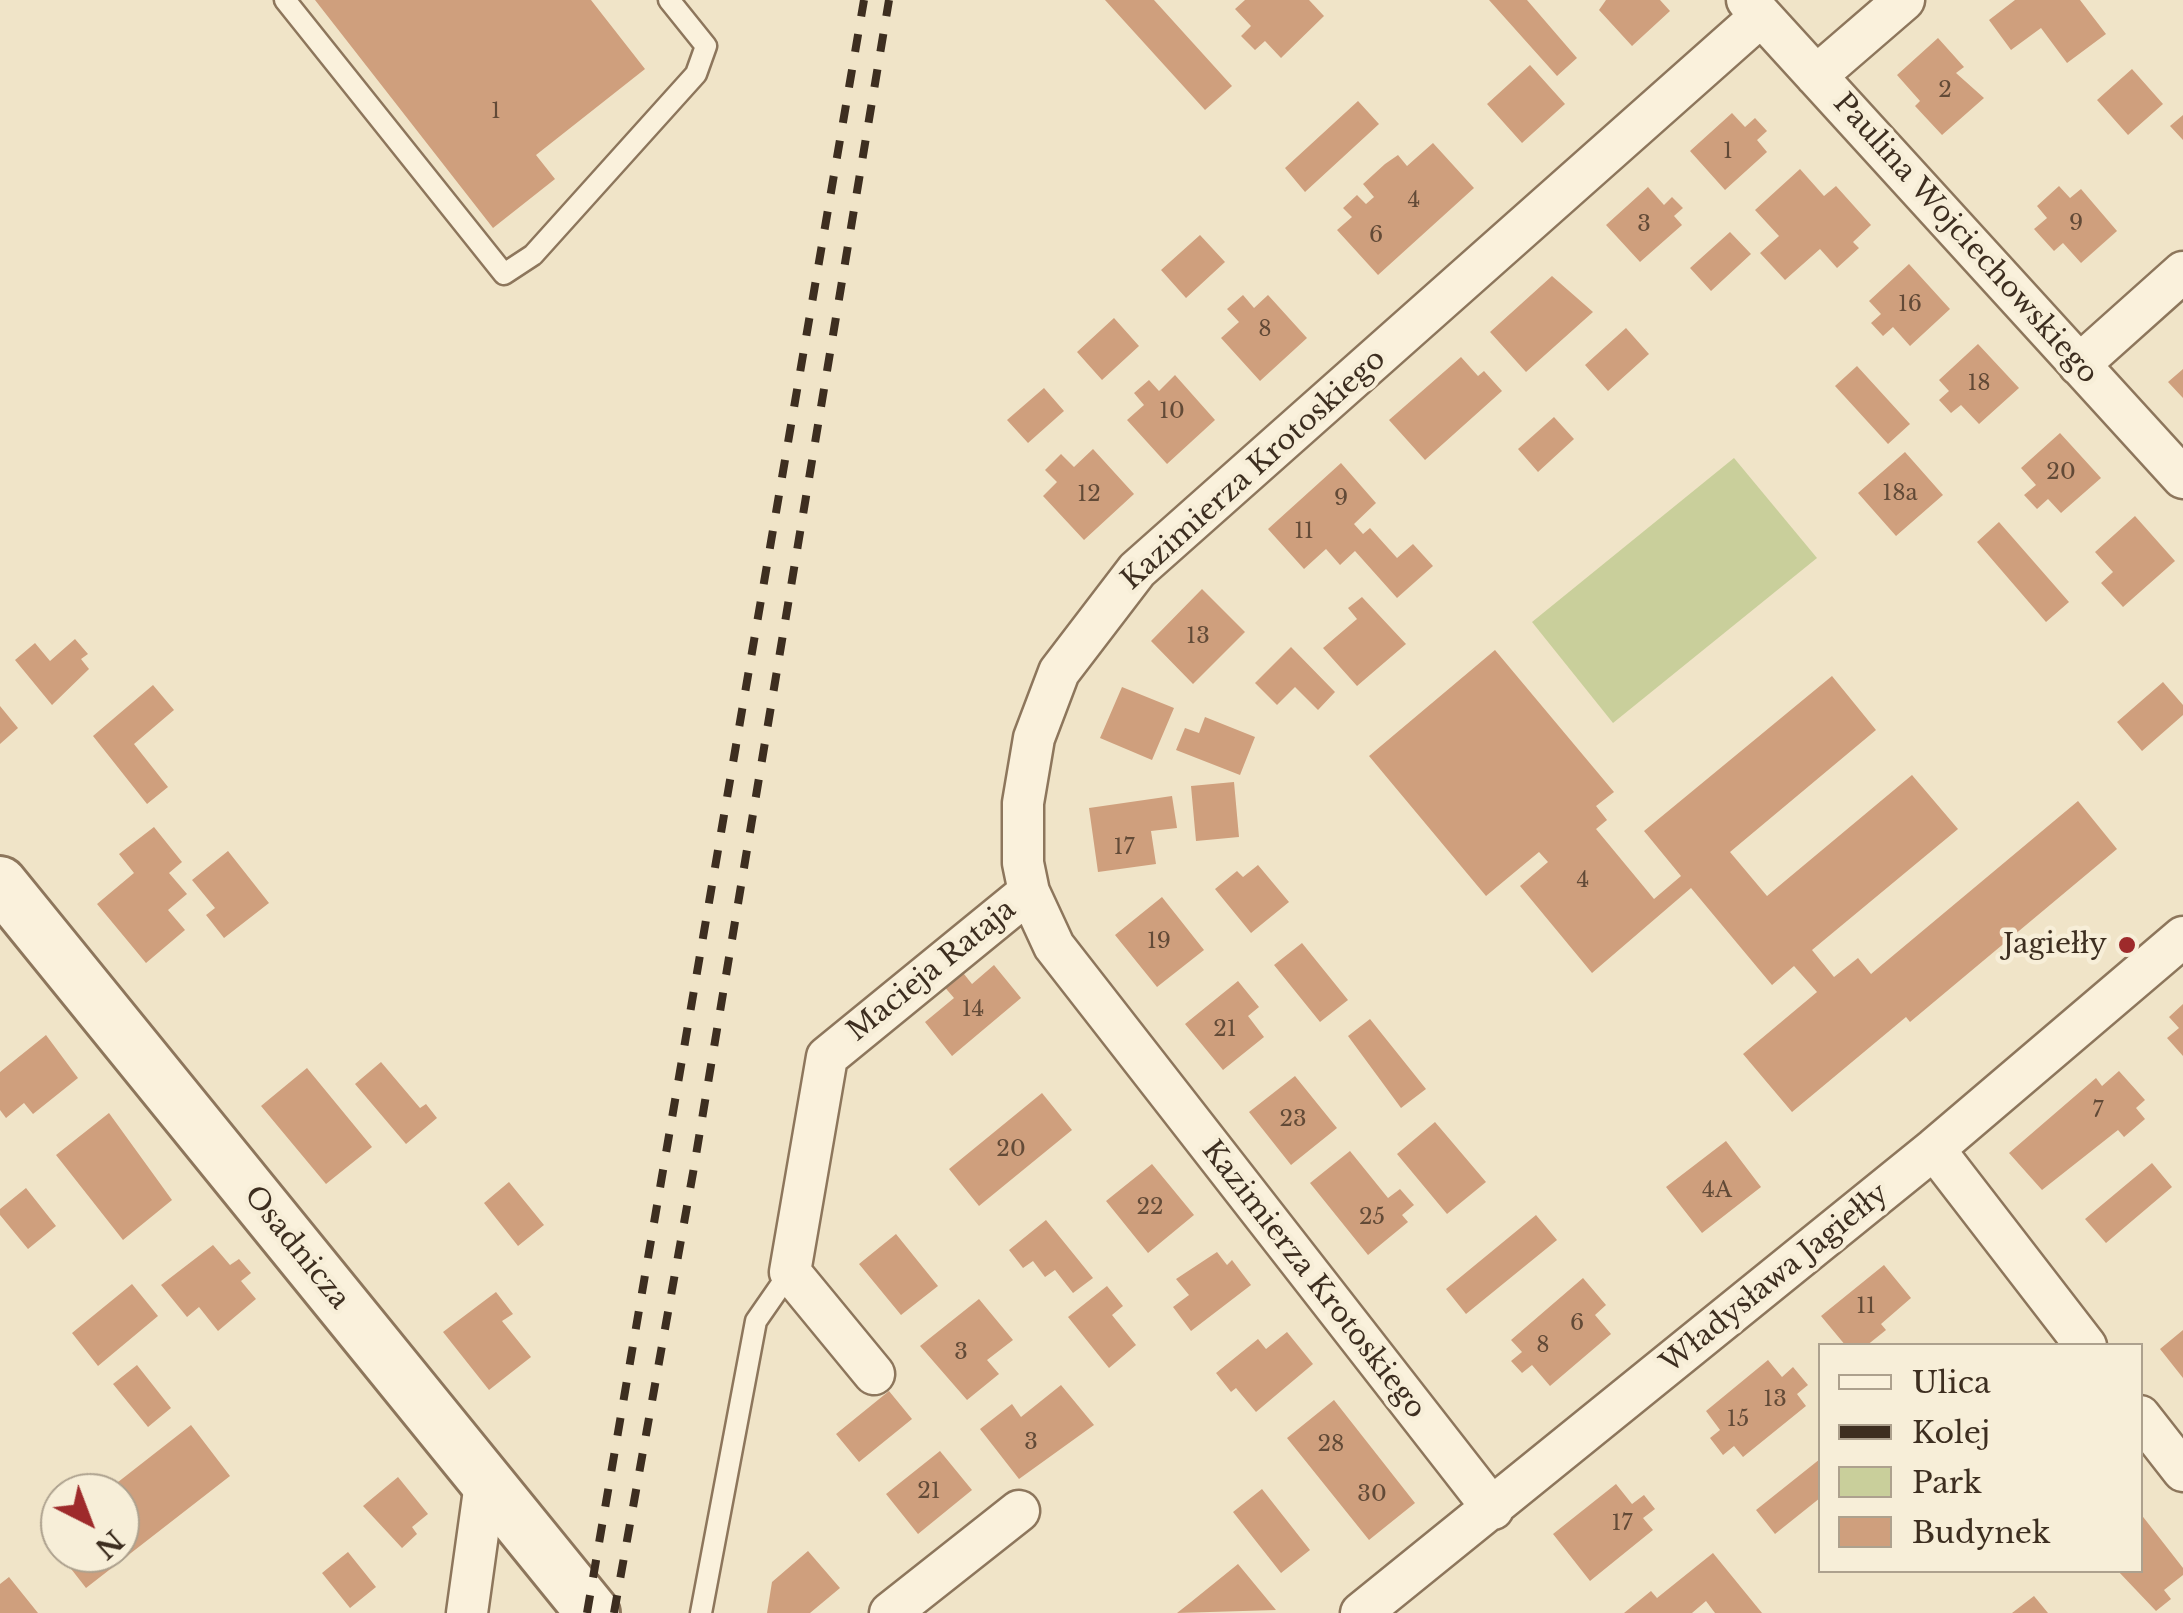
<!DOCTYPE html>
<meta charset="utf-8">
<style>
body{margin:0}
#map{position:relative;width:2183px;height:1613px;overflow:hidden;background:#f0e4c8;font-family:"Libre Baskerville",serif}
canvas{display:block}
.legend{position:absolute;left:1818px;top:1343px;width:325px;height:230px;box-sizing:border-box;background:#f7eed8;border:2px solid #ada18e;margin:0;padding:12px 18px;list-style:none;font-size:30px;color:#3d2e20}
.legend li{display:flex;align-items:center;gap:20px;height:50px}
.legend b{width:50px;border:2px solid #ada18e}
.north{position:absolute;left:40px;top:1473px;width:100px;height:100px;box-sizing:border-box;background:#f7eed8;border:2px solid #ada18e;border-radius:50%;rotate:138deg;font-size:28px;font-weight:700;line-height:40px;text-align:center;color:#3d2e20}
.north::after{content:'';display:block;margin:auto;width:35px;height:45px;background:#9e2a2b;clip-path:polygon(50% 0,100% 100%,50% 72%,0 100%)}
</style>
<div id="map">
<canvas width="2183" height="1613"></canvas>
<ul class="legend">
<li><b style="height:12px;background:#faf1dc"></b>Ulica</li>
<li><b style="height:12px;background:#3d2e20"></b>Kolej</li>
<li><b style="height:28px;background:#c9cf9b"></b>Park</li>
<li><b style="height:28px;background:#cf9f7d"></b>Budynek</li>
</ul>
<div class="north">N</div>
</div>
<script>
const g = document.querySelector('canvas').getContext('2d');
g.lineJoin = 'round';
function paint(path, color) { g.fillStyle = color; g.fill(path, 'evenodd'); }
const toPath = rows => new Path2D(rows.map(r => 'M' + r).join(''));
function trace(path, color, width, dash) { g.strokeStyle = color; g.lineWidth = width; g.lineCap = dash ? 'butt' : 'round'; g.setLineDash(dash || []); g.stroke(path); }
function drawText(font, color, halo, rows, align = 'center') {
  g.font = font + ' "Libre Baskerville",serif'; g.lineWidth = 9; g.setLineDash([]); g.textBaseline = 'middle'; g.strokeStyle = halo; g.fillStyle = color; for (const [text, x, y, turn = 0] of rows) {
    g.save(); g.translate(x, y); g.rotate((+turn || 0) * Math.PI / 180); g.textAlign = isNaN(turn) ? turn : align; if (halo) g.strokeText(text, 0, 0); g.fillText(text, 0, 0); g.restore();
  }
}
paint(toPath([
 [1734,458,1817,558,1613,723,1532,622]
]), '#c9cf9b');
paint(toPath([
 [315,0,591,0,645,69,536,155,555,179,493,228],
 [1105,0,1154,0,1232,86,1205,110],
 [1245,0,1309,0,1324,16,1281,58,1265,41,1255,50,1241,36,1251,26,1235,9],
 [1489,0,1527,0,1577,58,1557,76],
 [1606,0,1660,0,1670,11,1632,46,1599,10],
 [2015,0,2080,0,2106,34,2067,63,2041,28,2011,50,1989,20],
 [1938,38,1964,67,1956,73,1984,98,1942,135,1915,106,1920,101,1897,75],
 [1530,65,1565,104,1522,143,1487,104],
 [2132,69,2163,104,2128,135,2097,100],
 [1358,101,1379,124,1305,192,1285,168],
 [1732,113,1745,127,1755,118,1767,131,1757,140,1767,152,1725,190,1690,151],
 [2183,115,2183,140,2170,126],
 [1433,143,1474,188,1378,275,1337,230,1352,217,1343,208,1357,195,1366,204,1374,197,1363,184,1385,164,1398,155,1407,166],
 [1800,169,1824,196,1836,186,1871,225,1853,242,1859,248,1837,268,1820,249,1785,280,1760,253,1779,236,1755,210],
 [2059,186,2070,198,2081,189,2117,231,2081,263,2063,243,2054,251,2034,229,2047,218,2037,206],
 [1648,187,1664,205,1672,197,1683,208,1674,216,1682,225,1640,262,1606,225],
 [1730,232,1751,254,1711,291,1690,268],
 [1200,235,1225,262,1186,298,1161,270],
 [1909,264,1950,309,1910,346,1893,327,1883,336,1871,323,1881,314,1869,301],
 [1552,276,1593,312,1526,372,1490,332],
 [1243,295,1254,308,1268,295,1307,338,1260,381,1221,338,1239,322,1227,309],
 [1114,318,1139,346,1102,380,1077,352],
 [1626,328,1649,354,1608,391,1585,365],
 [1978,344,2019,388,1979,424,1961,405,1951,413,1939,400,1949,391,1939,380],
 [1461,357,1478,376,1484,371,1502,391,1425,460,1389,420],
 [1857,366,1910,424,1888,444,1835,386],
 [2183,369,2183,398,2168,382],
 [1175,375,1215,420,1167,464,1127,420,1144,405,1134,393,1149,380,1159,391],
 [1044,388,1064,411,1028,443,1007,420],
 [1554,417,1574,439,1538,472,1518,449],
 [2060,433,2101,478,2061,513,2048,499,2037,509,2024,495,2036,485,2021,468],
 [1093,449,1134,494,1084,540,1043,496,1057,482,1045,470,1061,454,1074,467],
 [1905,452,1943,495,1896,536,1858,493],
 [1341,463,1376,503,1354,524,1363,534,1370,528,1397,558,1413,544,1433,566,1397,598,1355,551,1340,565,1326,549,1304,569,1268,529],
 [2135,516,2175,561,2123,607,2101,583,2113,572,2095,552],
 [1999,522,2069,602,2046,622,1977,542],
 [1202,589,1245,632,1193,684,1151,641],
 [1362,597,1406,644,1357,686,1323,648,1357,619,1348,608],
 [75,639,88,654,81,659,89,669,52,705,15,660,35,643,50,661],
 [1291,647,1335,692,1318,710,1295,687,1277,705,1255,683],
 [1495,650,1614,792,1596,806,1607,820,1596,829,1654,899,1681,876,1644,831,1832,676,1876,730,1730,852,1767,896,1912,775,1958,829,1812,950,1834,977,1858,958,1871,974,2078,801,2117,849,1910,1022,1906,1017,1792,1112,1743,1054,1817,992,1794,966,1772,985,1691,888,1592,973,1520,886,1548,862,1539,852,1486,896,1369,756],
 [2163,682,2183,705,2183,715,2142,751,2117,722],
 [153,685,174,710,134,744,168,787,147,804,93,736],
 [1122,687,1174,708,1152,760,1100,738],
 [0,706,18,728,0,744],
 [1205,717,1255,737,1240,775,1176,750,1185,728,1199,733],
 [1234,782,1239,837,1196,841,1191,786],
 [1172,796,1177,828,1151,831,1156,864,1098,872,1089,808],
 [154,827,182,862,169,873,187,894,168,910,185,930,146,963,97,904,134,873,119,854],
 [228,851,269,903,224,938,206,915,215,908,192,880],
 [1258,865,1289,902,1251,933,1215,889,1237,871,1243,877],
 [1162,897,1204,950,1157,987,1115,935],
 [1302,943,1348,1000,1320,1022,1274,965],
 [994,965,1021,998,952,1056,925,1022,954,998,942,984,960,969,972,984],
 [1238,981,1259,1007,1248,1016,1264,1037,1223,1070,1185,1024],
 [2183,1004,2183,1056,2167,1038,2179,1028,2169,1017],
 [1370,1019,1426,1089,1401,1108,1348,1036],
 [46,1035,78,1078,33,1114,24,1103,6,1118,0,1110,0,1072],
 [381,1062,420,1108,426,1104,437,1118,406,1144,355,1084],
 [307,1068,372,1147,326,1184,261,1106],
 [2119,1071,2145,1100,2136,1108,2145,1119,2124,1137,2118,1130,2042,1190,2009,1153,2096,1078,2102,1086],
 [1295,1076,1337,1128,1291,1165,1249,1112],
 [1042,1093,1072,1130,979,1206,949,1169],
 [109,1113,172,1200,123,1240,56,1155],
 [1435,1122,1486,1182,1447,1214,1397,1154],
 [1726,1141,1761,1187,1702,1233,1666,1187],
 [1350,1151,1388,1198,1400,1189,1414,1205,1402,1215,1408,1222,1368,1255,1310,1183],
 [2152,1163,2172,1187,2106,1243,2085,1219],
 [1152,1164,1194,1215,1148,1253,1106,1201],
 [509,1182,544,1225,518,1246,484,1203],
 [26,1188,56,1226,28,1249,0,1215,0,1209],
 [1536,1215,1557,1240,1466,1314,1446,1289],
 [1046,1220,1093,1278,1073,1293,1055,1270,1045,1277,1033,1261,1023,1268,1009,1250],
 [896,1234,938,1286,901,1315,859,1264],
 [213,1245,230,1265,239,1259,251,1273,241,1281,256,1299,218,1331,199,1307,187,1317,161,1285],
 [1217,1252,1227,1265,1232,1260,1251,1285,1191,1331,1173,1307,1189,1295,1176,1279],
 [1884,1265,1911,1298,1881,1324,1886,1330,1866,1346,1846,1346,1821,1316],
 [1583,1278,1606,1305,1595,1315,1611,1334,1550,1386,1532,1365,1522,1373,1511,1361,1522,1352,1511,1340],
 [132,1284,158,1316,98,1366,72,1333],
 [1107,1286,1123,1306,1112,1315,1136,1345,1109,1368,1068,1317],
 [496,1292,513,1314,502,1321,531,1357,489,1390,443,1332],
 [979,1299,1013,1340,987,1360,999,1374,967,1400,920,1346],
 [2183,1330,2183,1378,2160,1349],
 [1287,1332,1313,1364,1256,1412,1236,1388,1231,1392,1216,1373,1258,1339,1266,1349],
 [1768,1360,1782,1377,1793,1367,1808,1385,1797,1394,1806,1406,1743,1457,1734,1446,1723,1455,1710,1438,1720,1430,1706,1411],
 [137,1365,171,1408,148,1427,113,1384],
 [1061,1385,1094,1425,1019,1479,980,1429,1012,1404,1021,1417],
 [889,1391,912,1419,859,1462,836,1434],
 [1334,1400,1415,1503,1369,1540,1287,1438],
 [191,1425,230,1476,86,1588,47,1538,60,1528,60,1553,120,1553,120,1493,104,1493],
 [940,1451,972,1490,918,1534,886,1494],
 [1820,1459,1820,1498,1775,1534,1756,1510],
 [398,1477,428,1514,412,1527,417,1534,402,1548,363,1506],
 [1616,1484,1632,1504,1644,1495,1655,1509,1643,1518,1653,1530,1590,1581,1553,1534],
 [1262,1489,1310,1550,1281,1573,1233,1512],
 [2140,1513,2183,1568,2183,1575,2164,1590,2171,1599,2156,1611,2117,1570,2140,1570],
 [808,1551,840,1588,810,1613,767,1613,772,1582],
 [348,1552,376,1587,350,1608,322,1573],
 [1713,1553,1762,1613,1715,1613,1706,1601,1692,1613,1624,1613,1651,1591,1657,1598],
 [1238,1564,1276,1610,1177,1613,1191,1602],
 [9,1577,38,1613,0,1613,0,1584],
 [2034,1596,2048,1613,2012,1613]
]), '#cf9f7d');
const service = toPath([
 [285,0,504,274,533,255,696,74,706,46,669,0],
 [701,1613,756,1321,790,1272]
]);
const minor = toPath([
 [1747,0,2183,478],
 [1816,76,1904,0],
 [2079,365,2183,272],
 [1934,1149,2086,1346],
 [874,1374,790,1272,827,1057,1029,892],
 [2140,1416,2183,1471],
 [1493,1509,1054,946,1029,892,1023,863,1023,803,1034,738,1059,672,1137,570,1761,16],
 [467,1613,485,1483],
 [890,1613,1019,1511],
 [1361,1613,1934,1149,2183,937]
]);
const tertiary = toPath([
 [0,883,593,1613]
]);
trace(service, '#8d765c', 25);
trace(minor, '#8d765c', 45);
trace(tertiary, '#8d765c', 58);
trace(service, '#faf1dc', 20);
trace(minor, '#faf1dc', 40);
trace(tertiary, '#faf1dc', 52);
trace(toPath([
 [587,1613,864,0],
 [614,1613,693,1173,889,0]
]), '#3d2e20', 8, [18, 18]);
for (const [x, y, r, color] of [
 [2127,945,10,"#9e2a2b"]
]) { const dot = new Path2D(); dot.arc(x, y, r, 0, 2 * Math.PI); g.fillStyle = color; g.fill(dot); trace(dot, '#f7eed8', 4); }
drawText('22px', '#624a37', null, [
 ["2",1945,91],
 ["1",496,112],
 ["1",1728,152],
 ["4",1414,201],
 ["9",2076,224],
 ["3",1644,225],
 ["6",1376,236],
 ["16",1910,305],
 ["8",1265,330],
 ["18",1979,384],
 ["10",1172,412],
 ["20",2061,473],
 ["18a",1900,494],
 ["12",1089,495],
 ["9",1341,499],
 ["11",1304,532],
 ["13",1198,637],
 ["17",1124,848],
 ["4",1583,881],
 ["19",1159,942],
 ["14",973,1010],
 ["21",1225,1030],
 ["7",2098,1111],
 ["23",1293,1120],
 ["20",1011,1150],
 ["4A",1717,1191],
 ["22",1150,1208],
 ["25",1372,1218],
 ["11",1866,1307],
 ["6",1577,1324],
 ["8",1543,1346],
 ["3",961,1353],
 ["13",1775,1400],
 ["15",1738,1420],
 ["3",1031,1443],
 ["28",1331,1445],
 ["21",929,1492],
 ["30",1372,1495],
 ["17",1622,1524]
]);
drawText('28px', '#3d2e20', '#f7eed8', [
 ["Paulina Wojciechowskiego",1965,239,48],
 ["Kazimierza Krotoskiego",1254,470,-42],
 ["Macieja Rataja",932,971,-39],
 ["Osadnicza",296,1248,51],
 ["Władysława Jagiełły",1775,1279,-39],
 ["Kazimierza Krotoskiego",1313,1280,52]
]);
drawText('28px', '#3d2e20', '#f7eed8', [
 ["Jagiełły",2107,945]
], 'right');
</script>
